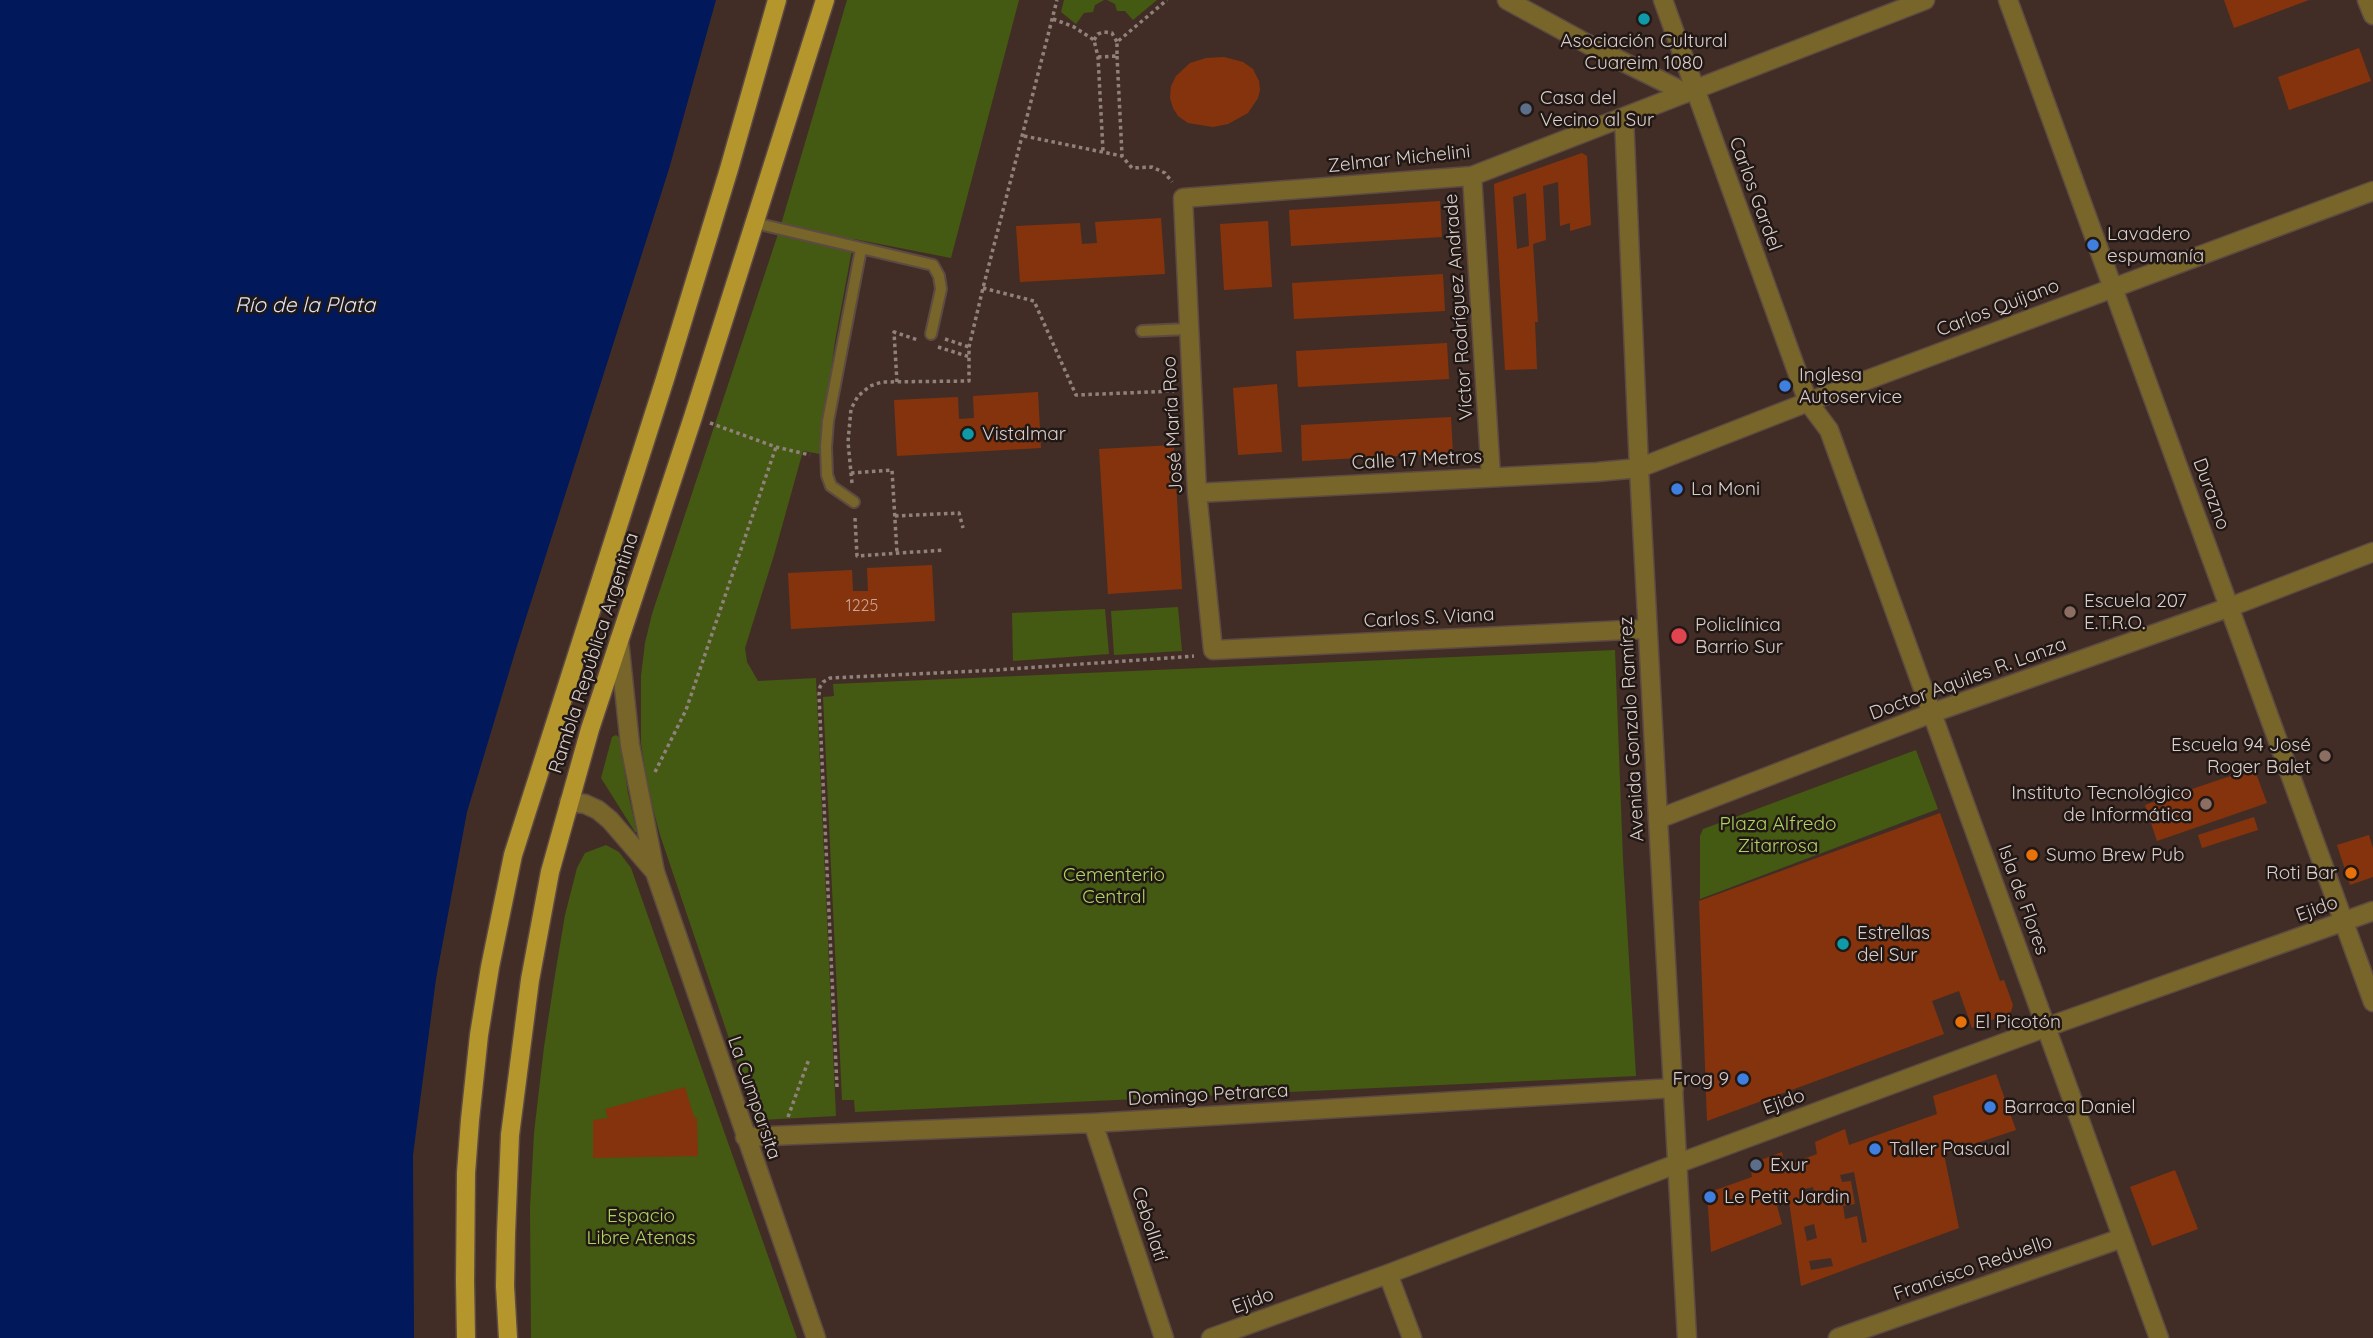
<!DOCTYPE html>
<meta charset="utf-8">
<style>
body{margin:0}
canvas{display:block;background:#412d26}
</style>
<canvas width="2373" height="1338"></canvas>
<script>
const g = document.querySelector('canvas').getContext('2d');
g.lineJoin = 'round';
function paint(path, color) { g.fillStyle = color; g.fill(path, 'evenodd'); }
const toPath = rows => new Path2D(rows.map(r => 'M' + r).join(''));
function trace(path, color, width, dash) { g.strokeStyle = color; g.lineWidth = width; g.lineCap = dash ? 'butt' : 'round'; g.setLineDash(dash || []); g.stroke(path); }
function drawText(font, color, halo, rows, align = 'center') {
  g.font = font + ' Quicksand,sans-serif'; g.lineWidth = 5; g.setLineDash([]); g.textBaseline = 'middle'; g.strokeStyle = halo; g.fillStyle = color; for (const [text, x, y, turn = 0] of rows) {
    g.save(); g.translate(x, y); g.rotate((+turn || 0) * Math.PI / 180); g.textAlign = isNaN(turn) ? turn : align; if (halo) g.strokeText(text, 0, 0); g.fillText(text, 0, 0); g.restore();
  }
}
paint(toPath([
 [847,0,1019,0,951,258,854,239,835,341,820,454,803,451,774,555,745,648,747,662,758,681,816,678,836,1116,760,1120,756,1118,660,835,648,790,641,743,641,676,645,643,652,614,780,228],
 [1064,0,1104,0,1095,5,1093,12,1084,13,1076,24,1061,12],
 [1107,0,1157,0,1133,20,1125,11,1117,11,1115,4],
 [1178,607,1182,651,1114,655,1111,611],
 [1105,609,1109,654,1013,661,1012,613],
 [1615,650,1623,859,1636,1076,855,1112,854,1100,842,1100,823,697,834,696,833,684],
 [616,735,620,738,628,793,637,832,635,832,601,778,612,737],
 [1916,750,1938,809,1700,899,1700,836,1703,829],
 [606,845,619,852,631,868,797,1338,531,1338,530,1208,534,1133,544,1047,555,975,565,915,577,868,585,853]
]), '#445912');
paint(toPath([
 [0,0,716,0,669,169,516,649,467,812,436,979,413,1155,414,1338,0,1338]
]), '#01185b');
paint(toPath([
 [2224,0,2309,0,2234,28],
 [2359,48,2371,81,2289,110,2278,77],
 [1224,57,1243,62,1253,69,1259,81,1260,90,1258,98,1248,113,1228,124,1213,127,1188,123,1178,116,1173,108,1170,98,1171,86,1176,76,1190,63,1206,58],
 [1582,153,1587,156,1591,225,1570,231,1570,223,1560,226,1558,182,1543,186,1546,240,1533,244,1538,322,1535,322,1537,369,1505,370,1494,184],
 [1526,193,1529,246,1517,249,1513,197],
 [1440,201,1442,237,1291,246,1289,210],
 [1161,218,1165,274,1020,282,1016,226,1080,223,1082,244,1097,243,1095,222],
 [1268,221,1272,287,1224,290,1220,224],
 [1443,274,1445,311,1294,319,1292,283],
 [1447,343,1449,379,1298,387,1296,351],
 [1277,384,1282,452,1238,455,1233,388],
 [1038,392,1041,448,897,456,894,400,958,397,959,419,974,418,973,396],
 [1451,417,1453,453,1302,461,1301,425],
 [1174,445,1182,589,1108,594,1099,449],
 [932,565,935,621,791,629,788,573,852,570,853,591,868,591,867,568],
 [2254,768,2267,803,2157,841,2145,805],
 [1940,813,2000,981,2004,980,2013,1005,2011,1012,1972,1028,1959,991,1932,1001,1944,1034,1707,1121,1699,901],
 [2254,817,2258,830,2202,848,2198,835],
 [2369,835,2373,848,2373,877,2350,885,2337,845],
 [1996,1074,2016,1130,1944,1154,1959,1228,1801,1286,1789,1201,1777,1206,1782,1224,1711,1252,1707,1193,1752,1177,1750,1164,1782,1152,1784,1166,1817,1154,1815,1142,1845,1129,1849,1145,1937,1114,1933,1096],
 [1854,1172,1867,1242,1862,1243,1857,1216,1845,1219,1843,1206,1855,1204,1851,1181,1842,1182,1840,1175],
 [1813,1187,1815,1196,1802,1199,1800,1190],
 [1814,1224,1817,1238,1807,1241,1804,1227],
 [1831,1258,1833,1266,1811,1270,1809,1261],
 [685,1087,694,1117,697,1118,698,1156,593,1158,593,1120,608,1118,605,1109],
 [2175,1170,2198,1229,2152,1246,2130,1187]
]), '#85330c');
const service = toPath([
 [755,223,933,265,939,276,941,289,931,334],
 [1142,331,1188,329],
 [854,502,831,486,827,475,826,447,828,421,861,249]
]);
const pedestrian = toPath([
 [1507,0,1593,47,1686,93]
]);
const minor = toPath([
 [1663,0,1808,402,1829,430,2159,1338],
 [2008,0,2373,1002],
 [1624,117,1639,468,1658,819],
 [1472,176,1491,477],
 [1197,493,1597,472,1639,468,1808,402,2373,191],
 [1647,629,1213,650,1197,493,1183,198,1472,176,1925,0],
 [619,640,630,745,655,872,816,1338],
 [569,802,585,804,598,810,610,820,655,872],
 [1093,1123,1164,1338],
 [745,1137,1093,1123,1674,1088],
 [1388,1274,1412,1338],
 [1211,1338,1388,1274,1679,1163],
 [1838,1338,2122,1238]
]);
const tertiary = toPath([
 [2367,0,2373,15],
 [1679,1163,2047,1027,2373,911],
 [1687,1338,1658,819,1932,713,2230,607,2373,552]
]);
const primary = toPath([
 [466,1338,465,1281,466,1173,470,1120,479,1035,490,967,513,855,665,379,729,169,777,0],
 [508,1338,505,1286,506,1234,510,1135,530,980,550,872,590,729,693,417,825,0]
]);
trace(service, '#5d4a43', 14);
trace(pedestrian, '#5d4a43', 21);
trace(minor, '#5d4a43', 21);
trace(tertiary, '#5d4a43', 21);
trace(primary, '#5d4a43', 21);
trace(toPath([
 [1053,19,1074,27,1094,40,1098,57,1103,151],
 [1094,40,1098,34,1104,32,1112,33,1117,42],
 [1117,56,1122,155],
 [1098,57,1117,56,1117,42,1167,0],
 [1024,136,1122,156,1132,168,1152,167,1165,173,1172,182],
 [983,288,1034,301,1076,395,1174,391],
 [945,339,969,347],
 [938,347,970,357],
 [897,382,894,332,918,340],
 [710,423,776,447,810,455],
 [851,473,892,470,897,553],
 [852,483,848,442,851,409,858,396,870,386,882,382,969,381,969,347,983,288,1057,0],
 [895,516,959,513,963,528],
 [855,518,857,556,944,550],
 [655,772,686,710,776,447],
 [837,1087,819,695,820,687,823,682,830,678,998,670,1194,656],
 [788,1117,809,1059]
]), '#91817b', 3.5, [3.5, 3.5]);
trace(service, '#776529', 10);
trace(pedestrian, '#776529', 18);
trace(minor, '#776529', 18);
trace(tertiary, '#776529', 18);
trace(primary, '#b4962d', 18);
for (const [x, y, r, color] of [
 [1644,19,7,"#0f9aa8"],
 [1526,109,7,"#5c6f8a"],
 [2093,245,7,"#3f7fe0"],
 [1785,386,7,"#3f7fe0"],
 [968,434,7,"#0f9aa8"],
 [1677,489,7,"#3f7fe0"],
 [2070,612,7,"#8d6e63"],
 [1679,636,9,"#e0444e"],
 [2325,756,7,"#8d6e63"],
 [2206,804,7,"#8d6e63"],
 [2032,855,7,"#e8710a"],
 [2351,873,7,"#e8710a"],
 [1843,944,7,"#0f9aa8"],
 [1961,1022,7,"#e8710a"],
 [1743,1079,7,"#3f7fe0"],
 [1990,1107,7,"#3f7fe0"],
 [1875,1149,7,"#3f7fe0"],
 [1756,1165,7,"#5c6f8a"],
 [1710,1197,7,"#3f7fe0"]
]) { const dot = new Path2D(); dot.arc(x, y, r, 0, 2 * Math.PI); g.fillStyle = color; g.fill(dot); trace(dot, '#211815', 2.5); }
drawText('16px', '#c6a79a', null, [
 ["1225",862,606]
]);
drawText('19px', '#dbcec9', '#211815', [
 ["Asociación Cultural",1644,41,"center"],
 ["Cuareim 1080",1644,63,"center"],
 ["Casa del",1540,98],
 ["Vecino al Sur",1540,120],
 ["Lavadero",2107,234],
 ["espumanía",2107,256],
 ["Inglesa",1799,375],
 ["Autoservice",1799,397],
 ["Vistalmar",982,434],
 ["La Moni",1691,489],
 ["Escuela 207",2084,601],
 ["E.T.R.O.",2084,623],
 ["Policlínica",1695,625],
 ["Barrio Sur",1695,647],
 ["Escuela 94 José",2311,745,"right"],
 ["Roger Balet",2311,767,"right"],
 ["Instituto Tecnológico",2192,793,"right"],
 ["de Informática",2192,815,"right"],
 ["Sumo Brew Pub",2046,855],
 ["Roti Bar",2337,873,"right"],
 ["Estrellas",1857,933],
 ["del Sur",1857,955],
 ["El Picotón",1975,1022],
 ["Frog 9",1729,1079,"right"],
 ["Barraca Daniel",2004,1107],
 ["Taller Pascual",1889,1149],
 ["Exur",1770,1165],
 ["Le Petit Jardin",1724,1197]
], 'left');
drawText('19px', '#dbcec9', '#211815', [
 ["Zelmar Michelini",1399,159,-6],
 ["Carlos Gardel",1755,194,70],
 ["Víctor Rodríguez Andrade",1459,307,-94],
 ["Carlos Quijano",1998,308,-21],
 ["José María Roo",1173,425,-93],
 ["Calle 17 Metros",1417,460,-3],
 ["Durazno",2211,494,70],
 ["Carlos S. Viana",1429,618,-3],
 ["Rambla República Argentina",594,653,-72],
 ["Doctor Aquiles R. Lanza",1968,679,-20],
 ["Avenida Gonzalo Ramírez",1632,729,-93],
 ["Isla de Flores",2023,900,70],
 ["Ejido",2317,909,-20],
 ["Domingo Petrarca",1208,1095,-3],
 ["La Cumparsita",754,1098,71],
 ["Ejido",1784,1102,-20],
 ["Cebollatí",1149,1224,72],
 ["Francisco Reduello",1973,1268,-19],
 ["Ejido",1253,1301,-20]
]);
drawText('19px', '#aed55f', '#211815', [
 ["Plaza Alfredo",1778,824],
 ["Zitarrosa",1778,846],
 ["Cementerio",1114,875],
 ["Central",1114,897],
 ["Espacio",641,1216],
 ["Libre Atenas",641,1238]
]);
drawText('italic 21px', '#dae5f9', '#211815', [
 ["Río de la Plata",305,306]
]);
</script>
